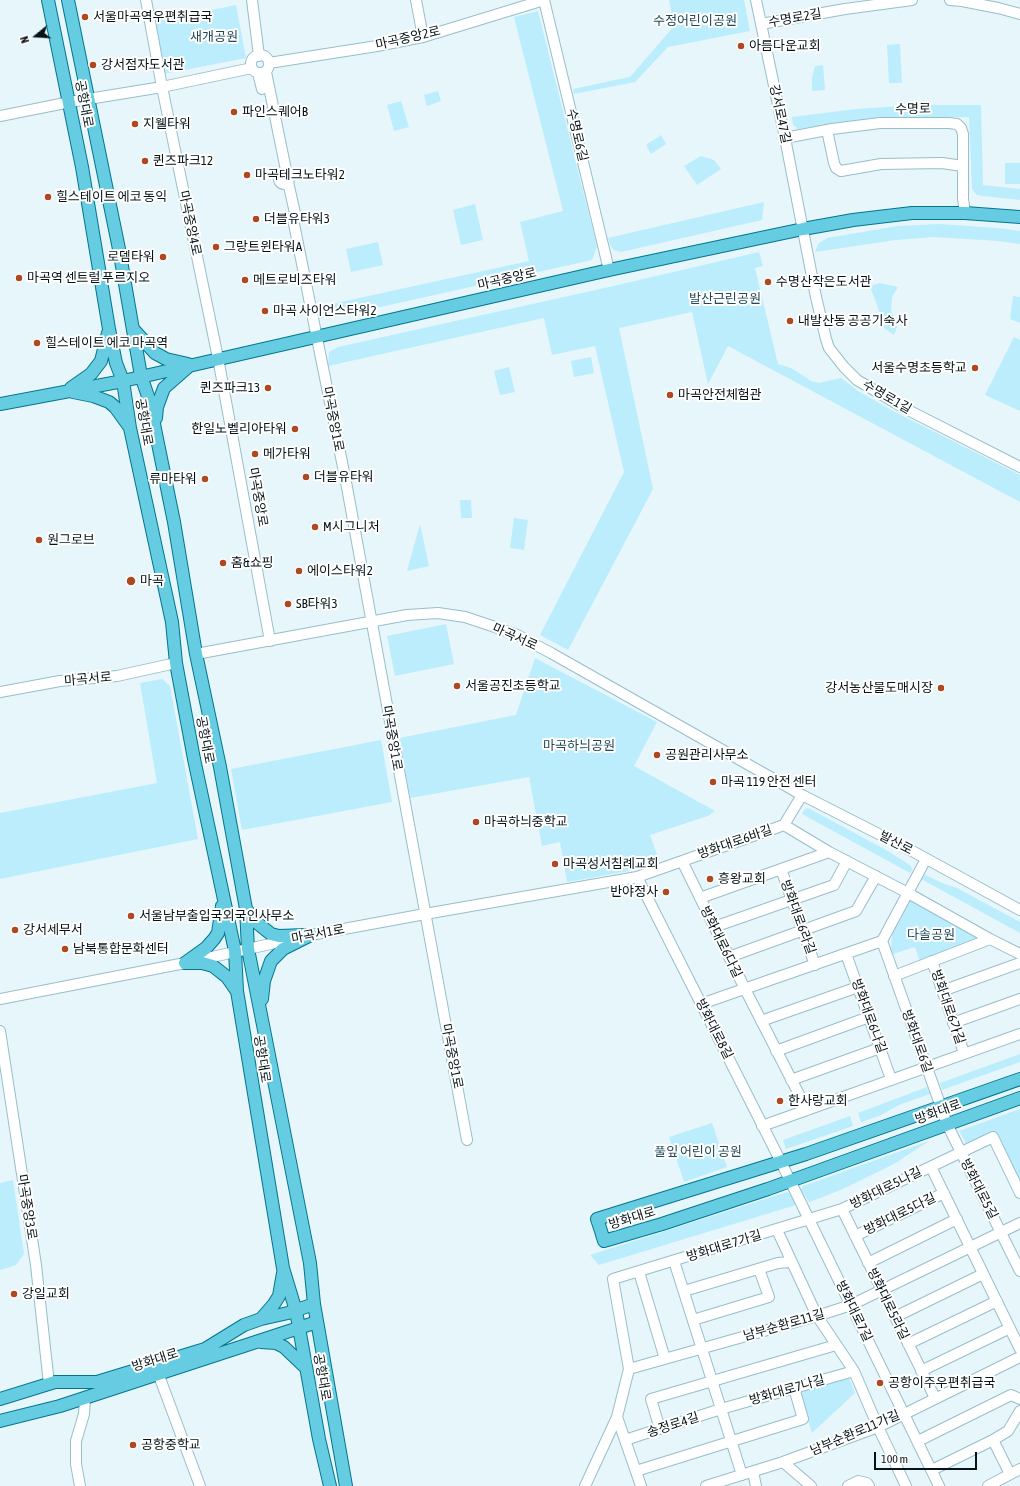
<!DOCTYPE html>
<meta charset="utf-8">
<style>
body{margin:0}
#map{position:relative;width:1020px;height:1486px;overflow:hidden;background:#e6f6fb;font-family:"Asap Condensed",sans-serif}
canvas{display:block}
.north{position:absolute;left:16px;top:16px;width:40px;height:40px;-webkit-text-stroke:3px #fff;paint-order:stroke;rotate:252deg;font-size:11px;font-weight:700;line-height:16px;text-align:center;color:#061418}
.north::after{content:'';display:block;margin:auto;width:14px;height:18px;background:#061418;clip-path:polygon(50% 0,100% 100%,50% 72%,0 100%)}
.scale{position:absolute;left:874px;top:1452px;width:103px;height:18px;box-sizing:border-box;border:2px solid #061418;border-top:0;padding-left:5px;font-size:12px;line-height:14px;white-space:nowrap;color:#061418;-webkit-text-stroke:3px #fff;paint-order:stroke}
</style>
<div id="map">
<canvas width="1020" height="1486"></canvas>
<div class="north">N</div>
<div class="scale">100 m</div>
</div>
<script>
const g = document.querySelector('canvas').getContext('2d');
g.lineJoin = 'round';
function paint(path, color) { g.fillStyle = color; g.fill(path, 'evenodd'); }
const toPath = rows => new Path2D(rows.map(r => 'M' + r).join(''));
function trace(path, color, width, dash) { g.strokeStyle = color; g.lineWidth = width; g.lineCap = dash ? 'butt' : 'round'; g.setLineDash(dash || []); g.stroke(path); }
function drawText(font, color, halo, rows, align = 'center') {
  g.font = font + ' "Asap Condensed","Noto Sans KR",sans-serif'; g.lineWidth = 4; g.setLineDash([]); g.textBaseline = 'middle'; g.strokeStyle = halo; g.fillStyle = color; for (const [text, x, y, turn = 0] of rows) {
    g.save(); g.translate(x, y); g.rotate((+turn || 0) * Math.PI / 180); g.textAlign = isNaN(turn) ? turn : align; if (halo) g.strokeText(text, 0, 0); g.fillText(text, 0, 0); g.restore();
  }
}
paint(toPath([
 [669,0,744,0,750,31,668,47,635,82,574,94,573,89,630,77,674,26],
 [236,5,246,58,164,74,153,22],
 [538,11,597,247,592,260,331,318,321,318,318,307,529,261,520,222,563,211,514,17],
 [900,44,902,83,889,83,887,45],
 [823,65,825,90,812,91,812,78,815,66],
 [438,91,441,101,427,106,424,95],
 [401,101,409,127,394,131,387,105],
 [915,105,981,105,983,185,1020,189,1020,200,983,196,977,195,974,192,972,188,969,117,888,119,838,123,798,129,793,125,792,117,856,109],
 [661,135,666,144,651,154,646,145],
 [701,156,714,160,721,169,697,185,684,166],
 [1005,163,1020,163,1020,184,1005,184],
 [764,202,762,220,621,252,614,250,610,245,608,238],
 [475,204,483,240,461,245,453,210],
 [939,224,997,228,1020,231,1020,244,998,241,934,237,896,240,815,252,818,244,827,238,898,226],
 [378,242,383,265,351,272,346,249],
 [759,252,763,266,755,268,778,364,793,369,811,381,819,383,841,378,858,391,895,412,1020,475,1020,502,728,346,708,384,692,312,619,328,653,489,568,650,540,635,624,472,595,346,552,355,544,318,328,366,329,352,338,347,609,287],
 [880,283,898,287,892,297,891,310,894,318,899,322,894,335,880,325,882,319,870,286],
 [1013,296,1020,297,1020,323,1010,319],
 [1014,337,1020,340,1020,411,985,395],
 [591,357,594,373,574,377,571,361],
 [509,367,515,392,500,395,494,371],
 [460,500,471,500,472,518,461,518],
 [514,518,528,520,524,550,510,548],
 [420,524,429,566,407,571],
 [446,624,454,664,395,676,387,636],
 [535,658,657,722,634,766,715,811,708,816,650,835,659,860,629,871,567,882,560,842,542,846,529,777,410,798,399,738,516,715],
 [162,679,170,686,198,839,0,879,0,813,157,783,140,683],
 [381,740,392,802,242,830,231,769],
 [808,808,888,851,911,866,912,870,910,873,802,814,805,809],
 [926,875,942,883,957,888,1020,922,1020,933,921,879,923,876],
 [909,900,980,939,920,962,915,947,893,954,891,947,893,925],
 [1020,1054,1020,1062,942,1090,940,1083],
 [927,1087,930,1094,899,1105,879,1116,861,1122,858,1113],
 [1020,1109,1020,1182,996,1132,966,1143,959,1131],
 [850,1116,853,1126,786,1149,783,1140],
 [712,1123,727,1167,684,1182,669,1137],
 [929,1141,894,1164,845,1188,823,1197,809,1202,801,1190,803,1186],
 [13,1180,24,1254,16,1265,0,1270,0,1183],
 [787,1192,791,1194,796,1205,599,1265,590,1255],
 [848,1375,855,1393,812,1433,799,1390]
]), '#bcedfd');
const minor = toPath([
 [146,0,162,87,218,358,270,641],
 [252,0,259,56],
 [416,0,423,37],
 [544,0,609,270],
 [756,0,785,138,816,297,826,339,829,348,844,367,857,380,906,409,1020,467],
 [950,0,962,1,998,8,1020,14],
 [761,24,845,9,912,0],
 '251 64a9 9 0 1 1 18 0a9 9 0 1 1-18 0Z',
 [269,63,377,46,423,37,544,0],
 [266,72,287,175],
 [258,73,262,89],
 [0,116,70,102,162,87,252,68],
 [827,130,834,163,836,168,841,171,881,164,942,163,963,166],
 [785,138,832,129,880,123,949,123,957,124,961,128,963,134,963,199,965,213],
 '279 179a5 5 0 1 1 10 0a5 5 0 1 1-10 0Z',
 [288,182,295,213,293,219,346,482,467,1140],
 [196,654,407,615,438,613,465,617,495,627,517,635,551,653,802,795,914,852,1020,910],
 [0,692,60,681,117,676,176,663],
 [784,825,829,852,908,893,990,939,1020,954],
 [784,825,802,795],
 [926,859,882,941,947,1124,1020,1271],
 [682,861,745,989,807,1110],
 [781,869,815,965],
 [637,877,781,1162,939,1486],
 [700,898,829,852],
 [714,927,834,885,847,861],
 [846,954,891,1079],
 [729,957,856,911,876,876],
 [932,961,964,1053],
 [894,976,990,939],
 [942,991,1020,963],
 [0,999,185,963,311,935,425,914,637,877,784,825],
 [701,1004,882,941],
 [761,1021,858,987],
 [953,1023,1020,999],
 [0,1031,36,1265,49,1384],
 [776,1051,869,1017],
 [791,1080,880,1048],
 [762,1126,1020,1034],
 [931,1167,1020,1349],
 [842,1209,935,1398],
 [777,1230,817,1316,854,1371,878,1427,906,1486],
 [855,1236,944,1193],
 [674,1261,742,1475],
 [868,1263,957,1219],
 [639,1272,665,1359],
 [684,1291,778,1263,791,1262],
 [895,1317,983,1274],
 [693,1320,769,1297,759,1269],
 [908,1344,997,1301],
 [629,1369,817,1316,851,1305,1020,1223],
 [921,1371,1010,1328],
 [158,1373,200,1486],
 [617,1417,641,1486],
 [660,1429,651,1399,836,1345],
 [625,1440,721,1409,854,1371],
 [993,1440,1010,1474],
 [918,1441,1011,1395,1020,1399],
 [783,1462,811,1486],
 [932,1470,993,1440,1008,1431,1020,1411],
 [636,1471,803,1419,794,1388],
 [753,1472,756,1486],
 [80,1486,76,1464,76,1441,84,1414,85,1398],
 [585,1486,617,1417,629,1369,613,1279,842,1209,993,1137,1020,1193],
 [706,1486,783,1462,878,1427,1020,1357],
 [848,1486,858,1481,867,1483,869,1486],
 [988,1486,1020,1469]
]);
const major = toPath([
 [48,0,82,167,109,329,116,363,123,381,130,428,172,622,176,663,194,759,235,951,237,991,283,1268,296,1311,319,1439,330,1486],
 [68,0,119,249,141,376,150,402,155,429,174,522,196,654,220,767,246,909,248,949,310,1263,314,1304,346,1486],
 [134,330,155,353,166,359,188,364],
 [71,388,91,374,101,361,108,333],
 [73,392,93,396,109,402,115,407,128,425],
 [0,404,123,381,609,270,803,229,853,220,912,213,965,213,1020,217],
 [156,418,157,407,164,388,188,367],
 [246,909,256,922,271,934,279,936,306,935],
 [185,963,206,948,214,939,218,933,222,906],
 [185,963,202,963,213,966,227,977,236,990],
 [262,999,264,981,271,961,283,949,311,935],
 [1020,1079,806,1154,597,1219,601,1231,604,1241,662,1224,768,1189,1020,1098],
 [261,1319,274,1304,279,1296,283,1273],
 [261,1342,276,1343,284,1347,306,1368],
 [0,1399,55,1382,97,1382,205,1349,244,1325,261,1319,288,1313,314,1304],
 [0,1421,60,1406,317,1322]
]);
trace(minor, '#97becb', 12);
trace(major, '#02768e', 14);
trace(minor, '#fff', 10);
trace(major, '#66cce2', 12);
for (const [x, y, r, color] of [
 [85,17,4,"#ae4820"],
 [741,46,4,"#ae4820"],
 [93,65,4,"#ae4820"],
 [234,112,4,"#ae4820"],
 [135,124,4,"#ae4820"],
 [145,161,4,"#ae4820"],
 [247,175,4,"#ae4820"],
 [48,197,4,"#ae4820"],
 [256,219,4,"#ae4820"],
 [216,247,4,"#ae4820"],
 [163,257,4,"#ae4820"],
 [19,278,4,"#ae4820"],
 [245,280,4,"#ae4820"],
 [768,282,4,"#ae4820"],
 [265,311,4,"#ae4820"],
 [790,321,4,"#ae4820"],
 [37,343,4,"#ae4820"],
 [975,368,4,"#ae4820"],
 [268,388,4,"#ae4820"],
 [670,395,4,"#ae4820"],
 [295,429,4,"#ae4820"],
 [255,454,4,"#ae4820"],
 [306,477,4,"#ae4820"],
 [205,479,4,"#ae4820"],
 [315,527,4,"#ae4820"],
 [39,540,4,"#ae4820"],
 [223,563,4,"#ae4820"],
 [299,571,4,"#ae4820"],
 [131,581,5,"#ae4820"],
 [288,604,4,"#ae4820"],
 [457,686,4,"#ae4820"],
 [941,688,4,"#ae4820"],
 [657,755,4,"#ae4820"],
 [713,782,4,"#ae4820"],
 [476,822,4,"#ae4820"],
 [555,864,4,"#ae4820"],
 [710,879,4,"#ae4820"],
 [666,892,4,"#ae4820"],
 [131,916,4,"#ae4820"],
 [15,930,4,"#ae4820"],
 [65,949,4,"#ae4820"],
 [780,1101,4,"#ae4820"],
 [14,1294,4,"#ae4820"],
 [880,1383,4,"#ae4820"],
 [133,1445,4,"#ae4820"]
]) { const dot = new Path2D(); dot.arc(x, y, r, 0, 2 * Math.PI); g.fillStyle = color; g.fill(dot); trace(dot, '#fff', 1.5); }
drawText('13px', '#061418', '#fff', [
 ["서울마곡역우편취급국",93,17],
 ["아름다운교회",749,46],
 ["강서점자도서관",101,65],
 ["파인스퀘어B",242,112],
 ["지웰타워",143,124],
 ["퀸즈파크12",153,161],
 ["마곡테크노타워2",255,175],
 ["힐스테이트 에코 동익",56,197],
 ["더블유타워3",264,219],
 ["그랑트윈타워A",224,247],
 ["로뎀타워",155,257,"right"],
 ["마곡역 센트럴 푸르지오",27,278],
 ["메트로비즈타워",253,280],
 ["수명산작은도서관",776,282],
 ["마곡 사이언스타워2",273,311],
 ["내발산동 공공기숙사",798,321],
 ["힐스테이트 에코 마곡역",45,343],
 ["서울수명초등학교",967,368,"right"],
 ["퀸즈파크13",260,388,"right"],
 ["마곡안전체험관",678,395],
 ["한일노벨리아타워",287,429,"right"],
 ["메가타워",263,454],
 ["더블유타워",314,477],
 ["류마타워",197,479,"right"],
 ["M시그니처",323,527],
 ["원그로브",47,540],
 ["홈&쇼핑",231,563],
 ["에이스타워2",307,571],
 ["마곡",140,581],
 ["SB타워3",296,604],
 ["서울공진초등학교",465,686],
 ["강서농산물도매시장",933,688,"right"],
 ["공원관리사무소",665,755],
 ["마곡 119 안전 센터",721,782],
 ["마곡하늬중학교",484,822],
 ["마곡성서침례교회",563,864],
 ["흥왕교회",718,879],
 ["반야정사",658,892,"right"],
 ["서울남부출입국외국인사무소",139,916],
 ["강서세무서",23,930],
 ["남북통합문화센터",73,949],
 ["한사랑교회",788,1101],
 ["강일교회",22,1294],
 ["공항이주우편취급국",888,1383],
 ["공항중학교",141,1445]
], 'left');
drawText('13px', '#061418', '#fff', [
 ["수명로2길",795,18,-10],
 ["마곡중앙2로",408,38,-13],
 ["공항대로",84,104,79],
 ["수명로",913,109,-1],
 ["강서로47길",780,114,78],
 ["수명로6길",577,135,77],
 ["마곡중앙4로",190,223,78],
 ["마곡중앙로",507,279,-13],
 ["수명로1길",887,397,30],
 ["마곡중앙1로",333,419,79],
 ["공항대로",144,422,80],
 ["마곡중앙로",258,497,80],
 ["마곡서로",515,637,24],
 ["마곡서로",88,679,-5],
 ["마곡중앙1로",392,738,80],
 ["공항대로",205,740,79],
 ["방화대로6바길",735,842,-19],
 ["발산로",896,843,27],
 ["방화대로6라길",798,917,70],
 ["마곡서1로",318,934,-11],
 ["방화대로6다길",721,942,64],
 ["방화대로6가길",948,1007,71],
 ["방화대로6나길",869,1016,70],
 ["방화대로8길",714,1029,63],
 ["방화대로6길",917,1041,70],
 ["마곡중앙1로",452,1056,79],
 ["공항대로",262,1059,81],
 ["방화대로",938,1112,-20],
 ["방화대로5나길",886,1188,-26],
 ["방화대로5길",979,1189,63],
 ["마곡중앙3로",27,1207,81],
 ["방화대로5다길",900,1214,-26],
 ["방화대로",632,1218,-17],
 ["방화대로7가길",724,1246,-17],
 ["방화대로5라길",888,1304,64],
 ["방화대로7길",854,1311,64],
 ["남부순환로11길",784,1325,-16],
 ["방화대로",155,1360,-18],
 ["공항대로",322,1377,80],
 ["방화대로7나길",787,1390,-16],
 ["송정로4길",673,1425,-18],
 ["남부순환로11가길",855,1433,-23]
]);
drawText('13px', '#224a56', '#fff', [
 ["수정어린이공원",695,21],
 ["새개공원",214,37],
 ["발산근린공원",725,299],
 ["마곡하늬공원",579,746],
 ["다솔공원",931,935],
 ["풀잎 어린이 공원",698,1152]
]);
</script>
